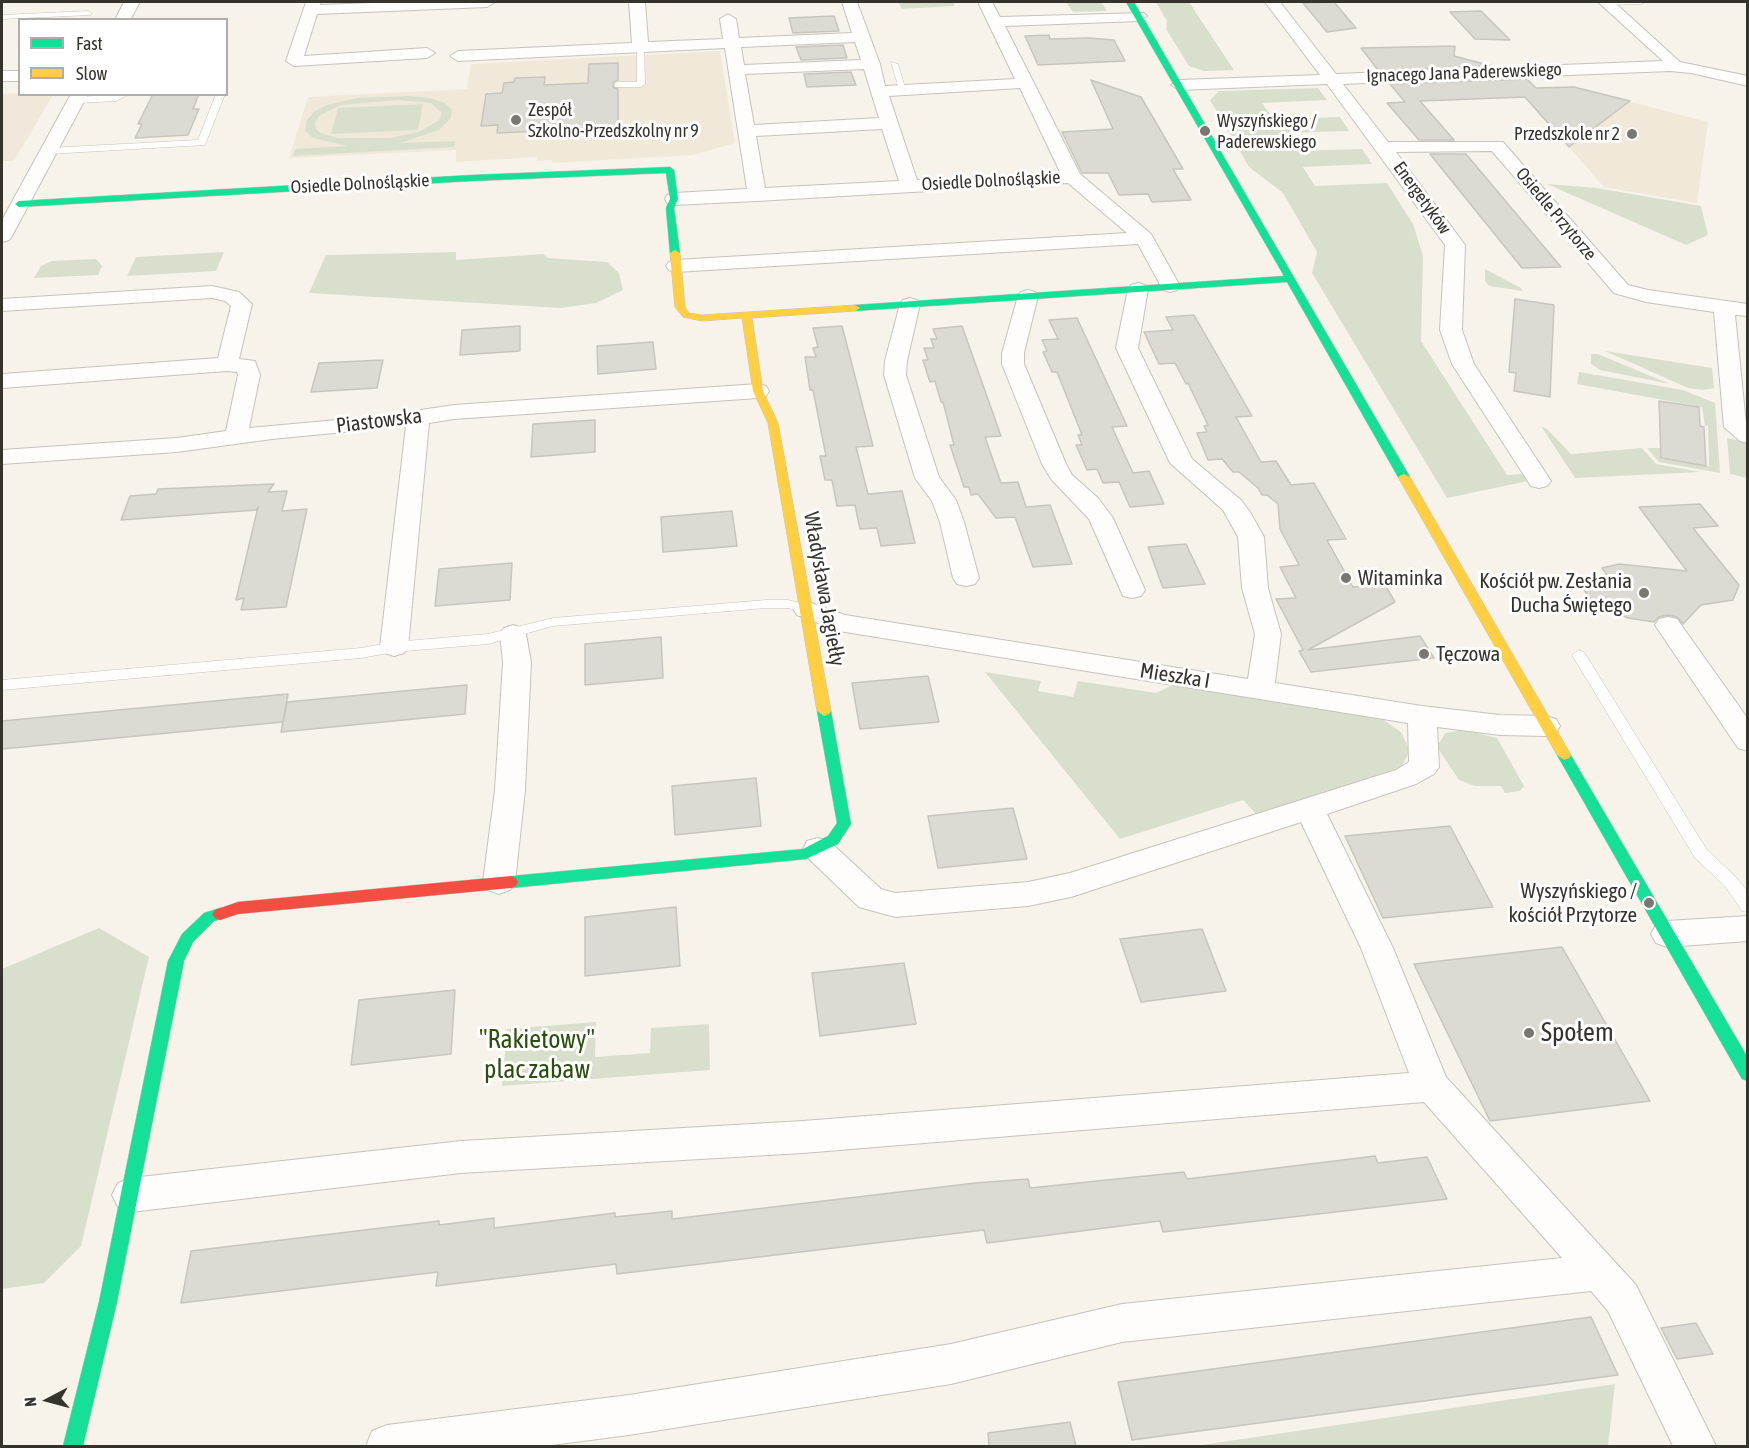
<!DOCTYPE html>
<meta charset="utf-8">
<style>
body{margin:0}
#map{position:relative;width:1749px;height:1448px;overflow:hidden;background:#f7f3eb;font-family:"Asap Condensed",sans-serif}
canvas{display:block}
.frame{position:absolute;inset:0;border:3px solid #36332d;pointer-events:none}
.legend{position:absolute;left:18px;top:18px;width:210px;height:78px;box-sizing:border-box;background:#fff;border:2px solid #afadab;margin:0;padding:8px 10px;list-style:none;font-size:18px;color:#36332d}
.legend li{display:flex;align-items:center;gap:12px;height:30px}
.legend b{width:30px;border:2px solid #afadab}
.north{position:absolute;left:18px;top:1370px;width:60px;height:60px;-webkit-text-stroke:4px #fff;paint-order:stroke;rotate:264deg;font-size:16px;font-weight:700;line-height:24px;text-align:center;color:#36332d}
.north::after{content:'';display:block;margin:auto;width:21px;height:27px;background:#36332d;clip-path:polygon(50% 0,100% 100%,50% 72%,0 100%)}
</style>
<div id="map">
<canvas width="1749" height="1448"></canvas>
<div class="frame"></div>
<ul class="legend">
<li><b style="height:8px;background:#16e098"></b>Fast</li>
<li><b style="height:8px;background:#ffcf43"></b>Slow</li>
</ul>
<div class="north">N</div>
</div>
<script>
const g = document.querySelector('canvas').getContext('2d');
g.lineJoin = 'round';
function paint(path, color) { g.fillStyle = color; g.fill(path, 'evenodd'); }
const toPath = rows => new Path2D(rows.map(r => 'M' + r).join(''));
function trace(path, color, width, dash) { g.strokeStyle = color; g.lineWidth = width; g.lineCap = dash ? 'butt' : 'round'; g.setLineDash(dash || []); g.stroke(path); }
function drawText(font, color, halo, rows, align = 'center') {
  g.font = font + ' "Asap Condensed",sans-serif'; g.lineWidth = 6; g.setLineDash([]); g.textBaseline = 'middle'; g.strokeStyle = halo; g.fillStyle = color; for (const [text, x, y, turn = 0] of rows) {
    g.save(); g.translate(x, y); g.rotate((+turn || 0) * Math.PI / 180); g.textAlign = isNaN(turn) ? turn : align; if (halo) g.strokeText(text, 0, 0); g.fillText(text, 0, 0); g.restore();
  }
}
paint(toPath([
 [720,51,735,143,693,155,553,163,551,160,537,161,537,157,456,162,456,150,289,158,308,97,467,89,471,64],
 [1574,87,1708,122,1697,203,1604,187,1519,89],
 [19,93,53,95,14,161,2,161,2,94]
]), '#f0e9d9');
paint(toPath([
 [898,2,953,2,955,6,902,9],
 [1066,2,1101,2,1107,11,1073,12],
 [1156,2,1189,2,1234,70,1204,71,1189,66,1166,29,1167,21],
 [1318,88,1327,100,1262,103,1273,119,1340,117,1349,131,1282,133,1293,151,1362,149,1372,164,1303,167,1315,186,1387,183,1413,224,1423,256,1421,341,1507,475,1522,474,1528,481,1447,498,1312,273,1317,252,1283,193,1249,167,1210,100,1219,91],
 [411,96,430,98,445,103,452,110,451,118,439,130,400,143,455,141,454,147,293,156,295,149,348,146,313,138,305,131,307,120,314,112,327,105,357,98],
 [398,100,431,103,442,113,439,120,419,132,389,138,338,138,320,133,316,129,315,122,320,115,341,105],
 [423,104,418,130,331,134,338,108],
 [1547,184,1597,188,1701,206,1708,235,1686,245],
 [224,252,216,271,127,276,136,257],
 [456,252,456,260,543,254,548,258,607,262,619,273,623,290,596,303,561,308,309,293,326,255],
 [96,259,102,266,98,275,34,278,41,266,52,261],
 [1485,269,1521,288,1523,291,1489,286,1485,281],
 [1605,351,1712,368,1714,388,1704,390,1688,388],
 [1591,354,1598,354,1670,384,1600,370,1591,364],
 [1579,372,1683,390,1715,403,1720,473,1659,462,1647,448,1660,448,1661,459,1709,466,1708,426,1705,426,1702,407,1577,384],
 [1541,426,1547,429,1571,454,1642,448,1656,464,1701,472,1575,478],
 [1727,438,1747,442,1747,478,1730,474],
 [985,672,1041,681,1038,691,1073,697,1078,681,1156,693,1172,685,1369,715,1382,719,1401,732,1408,747,1408,754,1402,766,1395,769,1257,815,1243,800,1120,839],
 [1464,730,1497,738,1524,786,1520,791,1505,793,1501,786,1475,786,1459,780,1437,747,1445,733],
 [99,928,149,957,81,1246,44,1283,2,1289,2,969],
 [596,1022,595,1057,650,1053,651,1028,709,1024,710,1070,502,1086,507,1029],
 [1615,1384,1608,1446,1194,1446,1195,1446]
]), '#d8e0cd');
const building = toPath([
 [1334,2,1339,8,1356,28,1327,32,1303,3,1334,2],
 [1481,11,1510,40,1475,39,1450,12,1481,11],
 [834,16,839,31,793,33,789,18,834,16],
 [1049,35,1050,39,1089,38,1114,40,1125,61,1038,65,1025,36,1049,35],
 [843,45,847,58,801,60,796,47,843,45],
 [1455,46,1454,56,1492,66,1378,70,1361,48,1455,46],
 [618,63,618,80,613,82,613,87,618,89,618,127,497,133,498,125,481,126,486,94,502,93,504,83,514,82,515,78,545,77,544,85,588,83,589,64,618,63],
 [851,72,856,85,807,87,804,74,851,72],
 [1527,79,1536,88,1574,87,1630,101,1569,147,1525,97,1420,101,1454,140,1419,140,1387,103,1405,102,1390,84,1527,79],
 [1091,80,1141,97,1183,169,1173,169,1191,200,1152,202,1148,194,1119,195,1108,173,1082,173,1062,132,1113,129,1091,80],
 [153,94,199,94,193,109,199,109,188,135,135,138,142,124,138,124,153,94],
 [1430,154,1466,154,1561,267,1522,268,1430,154],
 [1515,299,1554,305,1550,397,1514,391,1516,373,1509,372,1515,299],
 [1194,315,1252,416,1236,417,1261,462,1276,461,1291,485,1314,483,1346,539,1327,540,1353,587,1385,585,1395,602,1308,650,1420,636,1434,658,1311,672,1299,651,1303,650,1276,599,1296,598,1280,567,1299,565,1280,529,1278,504,1267,495,1262,495,1258,488,1239,472,1233,472,1222,459,1208,460,1197,433,1207,432,1204,426,1208,425,1188,383,1186,384,1175,363,1159,364,1144,332,1173,330,1166,317,1194,315],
 [1077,318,1127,426,1112,427,1133,473,1149,471,1164,504,1130,507,1119,482,1103,483,1097,469,1087,470,1076,445,1082,445,1078,435,1082,435,1057,372,1052,372,1043,352,1047,351,1042,340,1058,339,1049,320,1077,318],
 [520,326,520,351,460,355,462,330,520,326],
 [842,326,873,446,856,447,868,494,902,491,915,543,881,546,877,528,860,529,855,505,837,506,832,480,825,480,820,456,826,456,813,390,810,390,805,357,816,357,813,348,818,347,813,328,842,326],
 [962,326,1001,436,985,437,1001,483,1018,482,1026,507,1050,505,1072,564,1033,567,1015,517,996,518,978,494,971,495,969,487,964,487,950,445,954,445,943,402,941,402,935,381,930,382,923,360,928,360,924,348,934,348,931,339,937,339,933,329,962,326],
 [653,342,656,369,598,374,597,346,653,342],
 [383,360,377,388,311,392,319,363,383,360],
 [1659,401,1699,407,1700,426,1704,427,1706,466,1661,458,1659,401],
 [595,420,595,452,531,457,533,424,595,420],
 [274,484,268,492,287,491,282,511,307,509,286,607,241,610,244,598,236,600,258,507,256,510,121,520,130,496,156,494,158,489,274,484],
 [1700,504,1718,526,1693,528,1739,585,1733,600,1701,605,1683,624,1677,617,1668,615,1659,617,1654,622,1628,618,1603,607,1589,597,1575,578,1607,575,1602,568,1619,564,1687,571,1639,507,1700,504],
 [732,511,737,546,663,552,661,517,732,511],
 [1186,544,1205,584,1163,588,1148,547,1186,544],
 [512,563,510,600,435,606,439,569,512,563],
 [661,637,663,678,585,685,585,644,661,637],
 [928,676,939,722,860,729,852,683,928,676],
 [467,685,465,714,281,732,287,702,467,685],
 [288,694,283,722,2,749,2,721,288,694],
 [756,778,761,826,675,835,672,786,756,778],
 [1013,808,1027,859,938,868,928,816,1013,808],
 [1450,826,1493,907,1383,918,1345,836,1450,826],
 [676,907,680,966,585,976,585,917,676,907],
 [1202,929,1226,991,1141,1002,1120,939,1202,929],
 [1562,947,1650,1101,1490,1121,1414,964,1562,947],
 [904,963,916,1024,820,1036,812,973,904,963],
 [455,990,451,1054,351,1065,359,1000,455,990],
 [1375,1156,1378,1163,1427,1157,1447,1199,1163,1232,1160,1221,987,1243,984,1230,617,1274,616,1264,436,1286,438,1272,181,1303,191,1251,439,1221,439,1225,494,1218,494,1228,615,1213,615,1217,672,1211,672,1219,975,1183,1028,1179,1030,1188,1184,1172,1187,1179,1375,1156],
 [1591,1317,1618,1375,1132,1440,1118,1382,1591,1317],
 [1696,1323,1713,1354,1677,1359,1661,1328,1696,1323],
 [1070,1422,1076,1446,989,1446,988,1433,1070,1422]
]);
paint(building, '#dddad3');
trace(building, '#c8c5be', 1.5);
const lane = toPath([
 [1604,2,1645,2,1641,4,1607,5,1604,5,1604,2],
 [88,11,92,13,91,15,2,19,2,15,88,11],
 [637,45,644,47,645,84,641,87,615,87,615,83,618,82,637,82,637,45],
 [891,62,898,64,906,91,899,89,891,62],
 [130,94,116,101,77,103,73,100,77,97,130,94],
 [216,94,225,94,205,145,48,154,43,151,48,148,198,140,216,94],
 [766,600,788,600,811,606,813,609,806,613,788,608,766,608,553,626,488,644,394,652,361,658,2,690,2,680,361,648,394,642,488,634,553,618,766,600],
 [1579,650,1584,652,1707,850,1737,878,1748,892,1748,912,1742,911,1725,886,1695,858,1572,655,1579,650]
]);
const street = toPath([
 [124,2,140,2,130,20,115,20,124,2],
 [306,2,321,2,320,5,398,2,495,2,487,7,317,14,304,56,427,48,435,53,427,58,294,66,286,61,306,2],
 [629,2,645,2,648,42,723,39,720,19,728,14,736,19,739,38,852,33,842,2,857,2,880,64,885,86,1015,79,978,2,992,2,1000,17,1144,13,1147,16,1139,21,1005,26,1080,174,1151,234,1180,286,1177,290,1170,292,1163,290,1138,244,676,272,669,270,666,266,669,262,676,260,1127,233,1068,183,757,201,674,205,667,203,665,199,667,195,674,193,747,189,725,48,458,61,450,56,458,51,632,43,629,2],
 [855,42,861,60,744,65,741,47,855,42],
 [864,69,879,118,754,125,745,74,864,69],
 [1020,88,1060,172,917,180,889,96,1020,88],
 [882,129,899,181,765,188,756,136,882,129],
 [1265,2,1280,2,1336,74,1663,61,1598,2,1614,2,1680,62,1748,76,1748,86,1691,73,1670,71,1343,84,1388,142,1503,142,1628,285,1648,290,1748,304,1748,316,1735,315,1748,443,1740,441,1724,427,1714,312,1646,302,1614,293,1492,151,1396,152,1465,245,1462,330,1474,364,1551,481,1547,486,1539,488,1531,486,1452,364,1440,330,1445,245,1327,84,1179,90,1171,85,1179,80,1320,75,1265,2],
 [2,71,20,71,20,81,2,81,2,71],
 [71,94,88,94,12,236,9,240,2,242,2,220,71,94],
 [1138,283,1145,285,1148,289,1138,348,1192,459,1241,500,1250,512,1264,537,1268,588,1281,634,1275,683,1422,706,1500,715,1546,716,1556,719,1560,726,1556,733,1546,736,1500,735,1437,727,1439,767,1434,774,1416,784,1327,814,1393,948,1446,1077,1636,1285,1716,1446,1673,1446,1608,1311,1591,1291,1122,1342,951,1384,629,1435,544,1446,366,1446,372,1431,387,1425,629,1395,951,1344,1122,1304,1562,1258,1424,1102,803,1153,461,1173,131,1212,118,1207,112,1195,118,1183,131,1178,461,1141,803,1121,1409,1073,1361,948,1301,822,1071,897,1028,906,895,917,859,907,807,857,803,849,807,841,818,838,829,841,881,889,895,893,1028,882,1070,873,1396,770,1409,762,1408,723,839,631,797,615,793,609,797,603,806,601,845,615,1248,679,1255,634,1242,588,1238,537,1223,510,1170,463,1116,348,1128,289,1131,285,1138,283],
 [212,286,239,292,252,304,239,359,255,361,260,375,249,428,381,416,454,405,758,384,766,386,769,391,766,396,758,398,454,419,429,423,408,647,404,653,394,656,384,653,380,647,406,426,272,439,177,452,2,464,2,450,177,438,226,431,238,375,237,372,227,371,2,388,2,374,218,358,231,306,225,301,212,298,2,311,2,299,212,286],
 [1028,290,1035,292,1038,296,1024,353,1024,364,1066,464,1072,475,1098,498,1113,518,1145,590,1141,596,1132,598,1123,596,1089,519,1051,479,1042,464,1002,364,1002,353,1018,296,1021,292,1028,290],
 [910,298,917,300,920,304,907,361,906,375,939,477,956,500,964,522,979,578,975,584,966,586,957,584,953,578,940,522,932,501,915,478,884,375,885,361,900,304,903,300,910,298],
 [1668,617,1677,619,1748,719,1748,751,1738,748,1655,625,1659,619,1668,617],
 [513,625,522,628,526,634,531,662,525,790,515,882,510,890,499,894,488,890,483,882,495,790,503,662,500,634,504,628,513,625],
 [1748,916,1748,941,1667,947,1656,943,1651,934,1656,925,1667,921,1748,916]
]);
const fast = toPath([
 [1126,2,1134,2,1410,477,1408,479,1404,480,1398,477,1287,282,855,311,850,308,855,305,1284,276,1126,2],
 [670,167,674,170,678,199,674,208,680,253,675,256,670,253,666,208,670,199,666,173,472,181,19,207,15,204,19,201,472,175,670,167],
 [824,706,831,711,851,824,838,844,806,859,511,888,506,886,504,882,506,878,511,876,803,849,828,836,837,823,817,711,824,706],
 [1564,750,1569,752,1748,1058,1748,1081,1742,1079,1557,755,1564,750],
 [220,908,225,910,228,914,225,918,214,921,193,942,184,961,117,1302,83,1446,63,1446,99,1302,168,961,182,934,204,913,220,908]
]);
const slow = toPath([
 [675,250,680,253,685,307,689,313,702,315,855,305,860,308,855,311,752,318,763,391,778,423,831,711,829,714,824,716,817,711,768,423,753,391,742,318,702,321,683,317,675,307,670,253,675,250],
 [1404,474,1410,477,1571,755,1569,758,1564,760,1557,755,1398,477,1404,474]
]);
const jam = toPath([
 [511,876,516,878,518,882,516,886,511,888,238,914,220,920,215,918,212,914,215,910,238,902,511,876]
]);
trace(lane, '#c6c3bc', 1);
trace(street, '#c6c3bc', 2);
trace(fast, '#c6c3bc', 1);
trace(slow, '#c6c3bc', 1);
trace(jam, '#c6c3bc', 1);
paint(lane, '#fefdfc');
paint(street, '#fefdfc');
paint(fast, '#16e098');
paint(slow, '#ffcf43');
paint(jam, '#f24e42');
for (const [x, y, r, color] of [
 [516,120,6,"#7a7670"],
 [1205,131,6,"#7a7670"],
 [1632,134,6,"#7a7670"],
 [1346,578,6,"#7a7670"],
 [1644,593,6,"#7a7670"],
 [1424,654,6,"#7a7670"],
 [1649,903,6,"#7a7670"],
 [1529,1033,6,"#7a7670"]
]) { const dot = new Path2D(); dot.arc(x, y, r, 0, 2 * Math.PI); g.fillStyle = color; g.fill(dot); trace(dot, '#fff', 2); }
drawText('18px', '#36332d', '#fff', [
 ["Ignacego Jana Paderewskiego",1464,73,-2],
 ["Osiedle Dolnośląskie",991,181,-3],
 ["Osiedle Dolnośląskie",360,184,-3],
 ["Energetyków",1422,198,54],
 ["Osiedle Przytorze",1556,214,50]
]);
drawText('18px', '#36332d', '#fff', [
 ["Zespół",528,110],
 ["Szkolno-Przedszkolny nr 9",528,131],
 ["Wyszyńskiego /",1217,121],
 ["Paderewskiego",1217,142],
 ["Przedszkole nr 2",1620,134,"right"]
], 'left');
drawText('21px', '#36332d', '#fff', [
 ["Piastowska",379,421,-7],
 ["Władysława Jagiełły",824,589,80],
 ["Mieszka I",1175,676,9]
]);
drawText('21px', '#36332d', '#fff', [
 ["Witaminka",1358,578],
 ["Kościół pw. Zesłania",1632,581,"right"],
 ["Ducha Świętego",1632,605,"right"],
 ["Tęczowa",1436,654],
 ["Wyszyńskiego /",1637,891,"right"],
 ["kościół Przytorze",1637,915,"right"]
], 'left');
drawText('26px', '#36332d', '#fff', [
 ["Społem",1541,1033]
], 'left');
drawText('26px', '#2b4f0d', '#fff', [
 ["\"Rakietowy\"",537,1040],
 ["plac zabaw",537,1070]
]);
</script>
